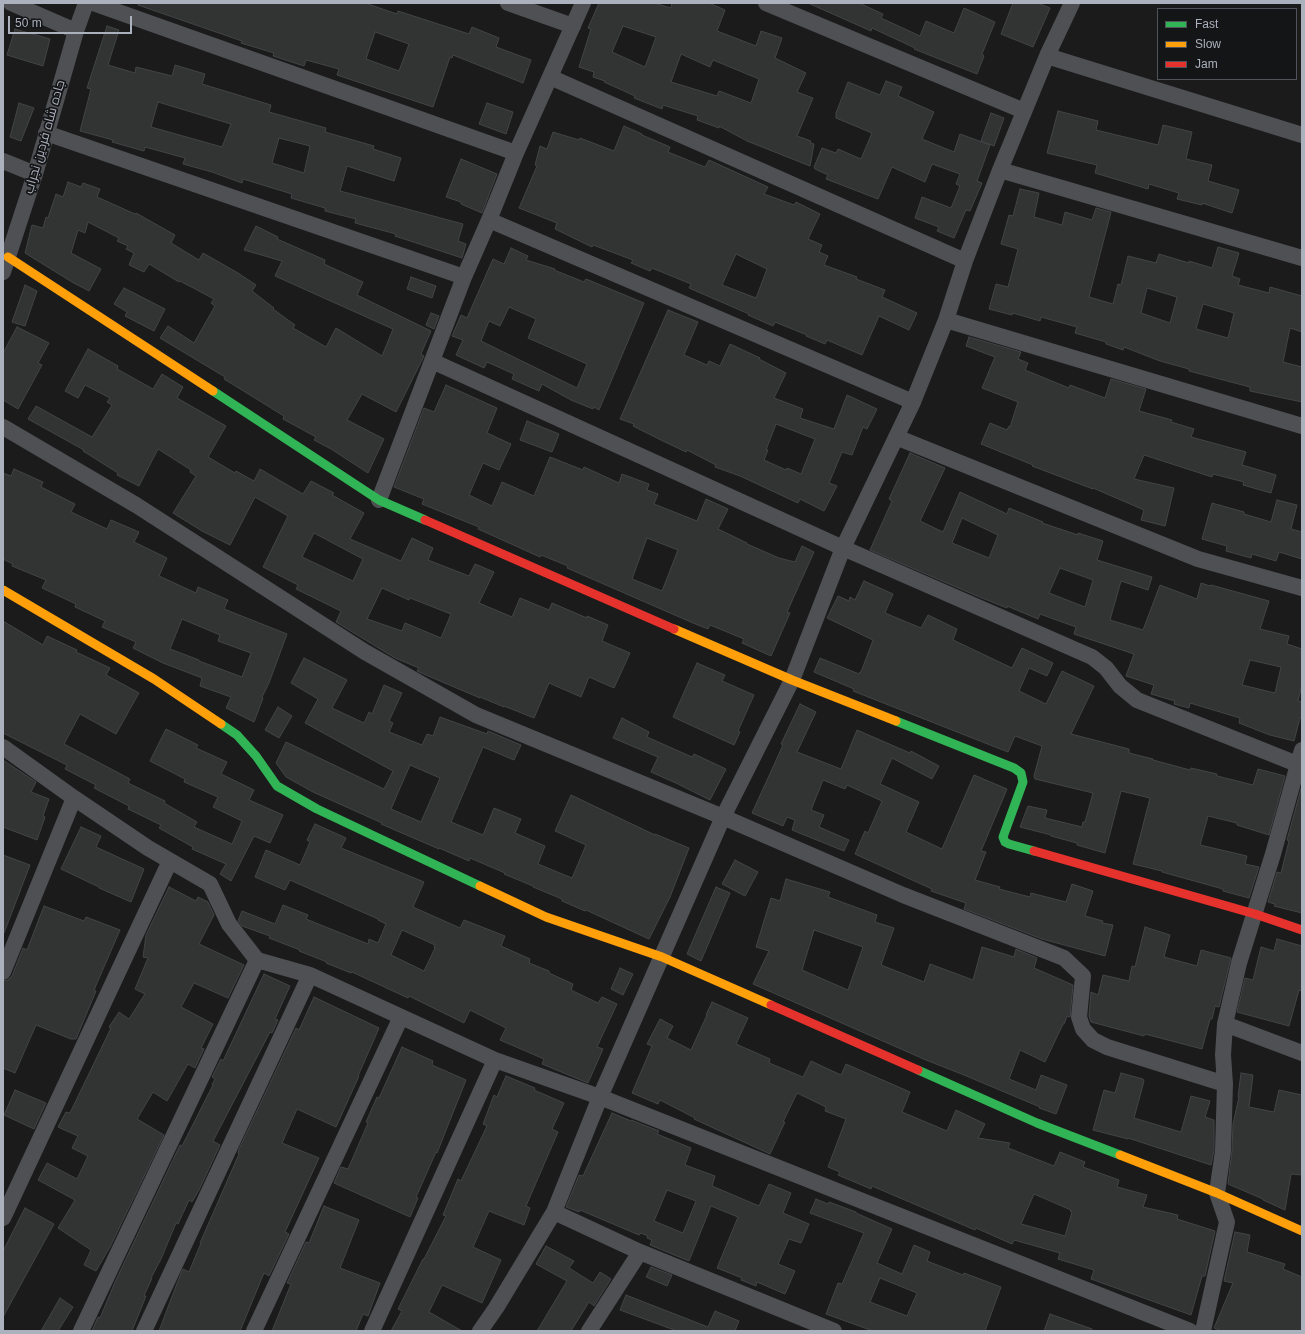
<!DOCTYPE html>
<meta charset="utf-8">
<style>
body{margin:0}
#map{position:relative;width:1305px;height:1334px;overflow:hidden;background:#1b1b1b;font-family:Arial,sans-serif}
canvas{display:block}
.frame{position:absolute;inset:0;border:4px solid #abb1bd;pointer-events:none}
.legend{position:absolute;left:1157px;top:8px;width:140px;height:72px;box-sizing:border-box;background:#141517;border:1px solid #505359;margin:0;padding:5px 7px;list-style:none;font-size:12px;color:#abb1bd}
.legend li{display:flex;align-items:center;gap:8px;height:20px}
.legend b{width:20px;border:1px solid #505359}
.scale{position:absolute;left:8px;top:16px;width:124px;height:18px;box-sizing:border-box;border:2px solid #abb1bd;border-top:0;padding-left:5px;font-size:12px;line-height:14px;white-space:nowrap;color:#abb1bd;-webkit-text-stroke:3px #141517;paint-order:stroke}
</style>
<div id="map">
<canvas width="1305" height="1334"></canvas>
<div class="frame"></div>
<ul class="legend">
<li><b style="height:5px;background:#30b455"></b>Fast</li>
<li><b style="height:5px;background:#ff9f0a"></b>Slow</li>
<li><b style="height:5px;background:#e5322d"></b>Jam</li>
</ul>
<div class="scale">50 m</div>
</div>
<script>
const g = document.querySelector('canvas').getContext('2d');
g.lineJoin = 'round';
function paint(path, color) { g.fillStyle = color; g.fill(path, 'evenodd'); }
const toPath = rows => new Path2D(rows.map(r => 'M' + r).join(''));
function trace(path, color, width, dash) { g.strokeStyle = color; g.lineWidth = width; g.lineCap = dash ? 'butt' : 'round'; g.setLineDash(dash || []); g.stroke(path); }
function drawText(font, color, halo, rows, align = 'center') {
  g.font = font + ' Arial,Cairo,sans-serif'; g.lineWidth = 3.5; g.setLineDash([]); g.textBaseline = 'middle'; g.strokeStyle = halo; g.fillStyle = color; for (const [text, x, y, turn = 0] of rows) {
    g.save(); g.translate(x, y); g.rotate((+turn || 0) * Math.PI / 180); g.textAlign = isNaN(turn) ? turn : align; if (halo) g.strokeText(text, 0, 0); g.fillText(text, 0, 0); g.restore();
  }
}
const building = toPath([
 [138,3,365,3,397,14,398,11,469,34,472,27,499,38,496,47,531,60,523,83,453,55,452,58,450,57,433,107,337,75,339,69,306,60,304,66,273,56,274,53,241,43,242,41,138,5,138,3],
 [375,32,409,44,399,71,366,59,375,32],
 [599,3,654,3,671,8,672,3,709,3,725,10,717,31,756,46,761,31,782,38,775,58,806,73,797,92,813,98,797,136,811,141,810,143,814,144,810,166,747,141,719,126,719,128,697,120,698,116,663,105,662,109,634,98,635,96,604,82,605,81,593,77,594,72,579,67,591,29,588,28,599,3],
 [623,26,656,37,645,67,612,52,623,26],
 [681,54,710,67,713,60,759,79,751,103,719,91,717,96,671,82,681,54],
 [808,3,859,3,883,14,881,18,920,36,926,21,954,33,964,8,995,22,982,54,984,56,977,74,914,49,915,48,872,28,871,31,808,3],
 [1013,3,1038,3,1050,8,1033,47,1001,34,1013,3],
 [107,26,119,30,108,65,135,73,136,67,172,76,175,65,205,74,202,84,271,105,269,112,326,128,325,132,374,146,373,149,401,158,394,181,347,166,340,191,463,224,458,241,466,244,462,258,395,236,396,234,355,223,356,219,325,211,325,208,291,198,292,194,243,179,242,183,212,172,183,164,185,158,145,147,144,151,112,142,113,140,80,131,91,89,87,88,107,26],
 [158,102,231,124,222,147,151,127,158,102],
 [279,138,310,146,304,173,272,163,279,138],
 [15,29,50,39,43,66,7,55,15,29],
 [886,81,902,87,898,96,934,112,922,139,954,152,960,134,990,145,977,181,982,183,970,211,966,210,954,238,937,231,939,227,915,218,922,197,951,208,960,186,956,184,960,174,932,164,925,182,892,167,878,199,826,179,828,175,815,169,814,167,822,148,836,153,838,149,861,159,872,133,836,118,836,113,848,82,880,95,886,81],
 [19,103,34,108,21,141,10,137,19,103],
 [487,103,513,112,506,134,479,124,487,103],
 [1058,111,1098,121,1096,130,1158,145,1163,125,1192,132,1186,159,1212,165,1208,181,1239,190,1232,213,1202,203,1202,205,1177,199,1179,193,1149,184,1148,189,1095,173,1097,165,1047,153,1058,111],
 [991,113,1004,118,994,146,981,141,991,113],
 [624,126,642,134,642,135,670,147,668,152,705,167,709,160,768,187,764,194,794,205,796,202,820,214,808,239,822,245,819,252,828,256,824,265,857,277,856,279,885,290,882,297,917,313,909,330,879,316,862,355,827,340,825,344,806,336,807,335,775,322,773,326,748,315,749,314,689,288,691,284,652,268,650,271,631,263,633,260,593,245,592,247,555,229,557,223,519,208,537,166,535,165,540,146,547,149,553,132,579,140,580,138,614,151,624,126],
 [736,254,767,269,756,298,722,285,736,254],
 [461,159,497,174,482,213,461,204,461,202,446,197,461,159],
 [68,182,81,187,83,183,100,189,97,197,135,214,136,213,175,235,171,243,199,260,203,253,238,273,256,285,252,291,274,308,273,309,295,325,293,328,326,347,336,328,382,356,393,329,275,276,282,261,244,250,256,226,278,237,277,239,325,260,324,264,363,282,357,295,431,331,421,354,424,356,396,412,362,394,347,420,384,439,368,473,331,449,314,440,316,437,283,419,284,416,224,379,225,377,160,338,168,326,194,343,215,306,211,303,214,299,180,281,179,282,149,264,144,272,129,265,134,253,126,249,128,246,117,241,119,238,88,222,85,233,78,230,71,253,101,269,89,291,72,282,25,253,32,225,43,228,46,217,48,218,56,194,63,197,68,182],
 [1020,189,1039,193,1034,217,1062,225,1065,212,1092,220,1096,208,1111,212,1089,297,1113,304,1118,284,1121,285,1128,256,1156,263,1159,254,1189,263,1189,261,1212,268,1218,247,1239,253,1232,276,1240,279,1238,285,1269,293,1270,287,1302,296,1302,332,1290,328,1283,362,1302,367,1302,402,1250,391,1250,387,1189,371,1189,369,1160,361,1124,347,1123,350,1106,344,1106,342,1075,333,1077,327,1041,317,1040,321,1013,313,1012,315,989,309,996,284,1008,287,1018,249,1001,244,1009,215,1013,216,1020,189],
 [1147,288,1177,297,1170,323,1141,313,1147,288],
 [1203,304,1234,313,1228,338,1196,329,1203,304],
 [511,248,528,256,526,260,555,269,554,270,584,282,586,279,644,303,599,410,594,407,593,409,571,400,542,384,539,391,512,379,514,374,487,362,484,368,456,355,463,340,452,336,461,315,467,318,493,259,504,264,511,248],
 [509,307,536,319,528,338,587,364,577,388,481,341,489,321,500,326,509,307],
 [411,277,436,286,432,298,407,289,411,277],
 [25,285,37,291,25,326,12,322,25,285],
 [124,288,165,309,154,331,125,316,127,312,114,304,124,288],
 [668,310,698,322,684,355,707,365,709,361,720,366,730,344,760,358,759,359,786,373,774,398,803,409,800,418,834,429,847,395,877,409,867,429,863,427,852,455,842,452,829,483,837,486,824,511,800,499,798,503,740,476,715,467,716,465,687,450,686,452,665,442,633,426,634,424,620,419,668,310],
 [776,424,815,439,801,474,787,468,786,470,764,460,768,450,766,450,776,424],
 [431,313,439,316,434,329,426,325,431,313],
 [17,327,49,343,38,363,42,365,18,409,3,400,3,353,17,327],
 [969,337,1021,352,1018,359,1028,363,1025,370,1069,388,1070,385,1105,398,1111,379,1146,389,1139,411,1172,420,1171,422,1194,429,1191,437,1246,452,1242,465,1276,475,1271,493,1243,485,1244,482,1213,474,1212,477,1144,455,1134,479,1174,488,1165,526,1141,520,1144,510,1093,488,1093,489,1032,466,1033,465,981,444,990,423,1007,430,1009,426,1010,427,1018,402,982,388,995,357,966,346,969,337],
 [88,349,118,366,117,369,153,389,162,374,183,387,177,398,226,426,208,457,235,473,236,471,254,481,260,469,303,494,311,481,334,493,332,495,364,513,350,539,401,561,412,538,433,548,428,560,469,576,475,564,494,572,479,603,512,617,520,598,549,610,552,603,587,618,587,616,608,625,602,641,630,653,614,688,589,677,581,697,549,683,534,718,504,706,504,707,480,697,480,698,426,675,417,671,419,668,395,658,336,622,341,611,296,589,298,585,263,567,288,516,255,497,230,545,202,531,173,513,196,476,190,472,191,470,158,449,139,486,117,475,118,473,83,451,84,450,28,419,36,406,92,437,112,405,107,402,110,398,85,385,78,398,65,391,88,349],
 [314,533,363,559,353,581,302,557,314,533],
 [382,588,409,600,410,598,451,614,441,638,405,623,402,631,367,619,382,588],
 [446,385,497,408,487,433,511,444,499,470,483,463,469,495,492,506,502,482,534,496,550,457,583,470,584,467,619,483,622,474,649,484,647,490,658,494,654,504,697,521,706,499,728,509,718,529,747,543,747,544,779,558,795,562,802,546,814,552,787,612,790,613,771,656,742,643,744,639,710,625,708,629,693,623,567,568,568,566,541,555,540,557,478,529,479,527,422,504,424,499,394,487,424,408,434,412,446,385],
 [647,538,678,550,662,591,632,579,647,538],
 [527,421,559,434,552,452,520,440,527,421],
 [910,453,945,468,920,521,943,532,960,492,1007,514,1009,508,1043,522,1042,523,1078,535,1078,533,1103,541,1097,560,1152,577,1148,590,1121,581,1110,620,1143,630,1160,585,1197,599,1201,583,1210,586,1211,585,1269,601,1260,629,1289,636,1287,644,1302,649,1302,685,1298,701,1302,702,1302,718,1300,718,1294,741,1270,735,1239,723,1240,718,1190,703,1189,708,1174,704,1175,701,1151,694,1154,685,1126,676,1134,654,1074,634,1076,627,1040,614,1038,619,1007,606,1007,608,977,596,870,550,892,501,889,499,910,453],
 [962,518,998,535,989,558,952,543,962,518],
 [1060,568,1093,580,1085,607,1049,593,1060,568],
 [1250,660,1281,667,1275,693,1242,685,1250,660],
 [14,469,43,482,41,487,75,504,71,512,107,529,111,520,139,532,134,542,167,558,159,576,196,593,198,587,228,600,224,609,287,634,269,683,262,697,263,698,254,722,226,708,231,697,200,686,202,678,163,663,133,648,136,642,102,627,105,621,75,607,76,604,42,588,46,580,12,566,13,564,3,559,3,473,11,476,14,469],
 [182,619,220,635,218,641,251,653,242,677,199,661,199,660,170,649,182,619],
 [1277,500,1297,505,1291,529,1302,532,1302,559,1279,552,1276,561,1252,554,1251,558,1226,551,1227,546,1202,539,1212,503,1244,512,1244,514,1271,522,1277,500],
 [864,581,893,594,885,613,921,628,928,615,957,629,953,640,1012,668,1022,648,1053,663,1047,676,1029,668,1019,691,1046,704,1062,671,1094,686,1071,734,1129,749,1129,753,1153,759,1153,760,1190,770,1191,768,1217,774,1217,776,1253,785,1258,769,1285,776,1269,835,1237,825,1237,823,1208,816,1200,845,1247,856,1245,864,1259,867,1249,898,1223,891,1223,889,1162,872,1162,871,1133,864,1150,798,1121,791,1105,853,1077,845,1077,843,1051,836,1051,835,1020,827,1028,806,1047,810,1045,818,1082,827,1083,822,1085,822,1093,793,1035,779,1034,776,1042,746,1015,736,1008,752,853,691,854,689,814,672,820,658,859,674,860,672,861,672,873,640,827,618,838,596,849,601,850,597,855,600,864,581],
 [3,621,43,645,47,636,77,650,76,652,110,668,106,675,139,693,116,734,80,714,64,744,130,779,128,783,165,801,164,803,197,822,194,827,232,844,242,821,213,807,218,797,184,782,185,779,150,761,166,729,198,745,196,748,227,762,221,774,254,790,249,800,283,815,270,843,254,836,231,881,220,874,226,864,192,849,193,847,159,828,161,825,128,809,129,806,94,788,96,785,65,769,67,765,3,733,3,621],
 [304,658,347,680,332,708,364,723,369,712,372,714,384,685,402,693,389,721,393,723,389,732,422,745,427,734,433,736,440,717,487,734,488,731,521,745,514,760,483,747,451,822,483,835,494,808,521,819,515,833,545,846,538,864,572,878,586,845,555,831,571,795,655,835,655,834,689,848,670,897,649,939,586,910,585,911,562,901,562,899,533,887,533,886,504,874,505,873,470,858,469,861,439,848,439,849,381,824,382,823,313,792,286,777,276,763,286,742,384,789,393,771,305,723,318,699,291,683,304,658],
 [410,765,440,778,421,822,391,809,410,765],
 [697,663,725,675,722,681,754,695,738,731,740,732,734,745,673,717,697,663],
 [800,704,816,712,797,752,841,769,857,730,910,753,911,751,939,766,932,779,892,758,880,784,919,802,906,832,942,849,974,775,1007,789,981,851,986,852,975,880,1000,887,999,889,1030,897,1031,893,1066,902,1072,884,1093,891,1085,916,1103,921,1102,923,1113,925,1105,956,1042,939,964,909,966,903,931,891,932,889,855,854,865,831,868,833,882,801,847,785,845,789,823,780,811,810,824,815,819,827,849,840,844,851,792,830,795,820,787,817,783,826,752,813,783,745,781,744,800,704],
 [278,707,292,716,279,738,265,730,278,707],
 [622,718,649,732,647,737,692,757,694,754,726,769,710,800,676,783,651,772,658,757,613,738,622,718],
 [3,760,36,782,31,792,49,799,43,816,45,817,37,840,3,827,3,760],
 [1302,785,1302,913,1274,906,1275,904,1268,902,1277,872,1281,873,1289,841,1287,840,1302,785],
 [315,824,346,838,341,848,424,882,413,907,460,928,464,920,505,936,501,946,530,959,529,963,549,971,549,973,573,984,571,990,598,1003,602,997,617,1004,597,1047,603,1049,588,1083,542,1064,544,1059,500,1040,506,1028,470,1010,464,1023,409,996,408,998,352,972,351,973,326,963,327,962,299,951,300,950,269,938,270,936,242,926,238,921,242,911,275,924,283,905,308,915,306,919,368,944,369,939,378,943,386,924,378,920,378,919,290,880,285,890,255,877,266,850,300,865,310,842,307,840,315,824],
 [402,930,435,945,434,947,435,948,424,971,391,955,402,930],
 [81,827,101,836,96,847,144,869,131,902,99,888,99,887,61,869,81,827],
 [3,855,30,865,4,933,3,933,3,855],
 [735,860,758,872,745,896,722,884,735,860],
 [786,879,830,892,828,897,877,915,875,922,894,928,881,965,924,982,930,964,973,980,982,947,1014,957,1016,949,1037,958,1034,968,1073,985,1070,1017,1067,1016,1064,1024,1063,1024,1045,1062,1020,1050,1009,1079,1036,1090,1041,1075,1067,1085,1056,1114,1039,1108,1040,1107,964,1075,926,1060,753,984,769,951,756,947,771,898,780,901,786,879],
 [814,930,863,947,848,990,802,970,814,930],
 [169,887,196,901,198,897,208,902,214,915,199,944,244,965,228,998,194,983,181,1007,213,1024,201,1048,204,1049,195,1068,188,1064,167,1101,153,1092,137,1119,164,1135,110,1247,96,1271,84,1265,91,1250,58,1228,75,1200,38,1180,47,1163,77,1179,88,1156,72,1148,78,1136,58,1127,66,1112,70,1113,111,1028,109,1027,119,1012,129,1019,145,994,135,989,148,958,143,957,146,935,169,887],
 [716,887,730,893,701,961,687,954,716,887],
 [44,906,84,921,86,917,120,930,94,990,96,991,76,1039,71,1039,36,1025,15,1073,3,1068,3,981,8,980,12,976,23,948,27,950,44,906],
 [1145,927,1170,935,1164,957,1197,966,1201,950,1231,958,1219,1007,1215,1006,1212,1019,1210,1019,1202,1049,1145,1034,1144,1036,1091,1022,1089,1016,1091,992,1098,995,1103,975,1129,981,1132,966,1135,967,1145,927],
 [1277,939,1302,946,1302,991,1299,990,1289,1026,1237,1012,1245,978,1253,980,1261,947,1274,951,1277,939],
 [620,968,633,974,623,995,611,989,620,968],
 [264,974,290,986,275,1019,278,1020,272,1033,270,1032,213,1141,220,1145,199,1190,192,1202,189,1200,178,1224,176,1223,161,1259,151,1278,152,1278,144,1296,146,1296,132,1331,92,1331,98,1317,100,1318,115,1282,180,1145,182,1146,213,1085,212,1085,215,1079,212,1077,221,1059,223,1061,264,974],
 [314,997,379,1028,358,1076,359,1076,336,1127,297,1109,282,1143,319,1158,285,1232,289,1234,269,1276,264,1273,240,1331,159,1331,181,1273,183,1269,189,1272,201,1243,200,1243,239,1154,238,1153,239,1149,296,1028,299,1030,314,997],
 [712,1002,748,1018,736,1044,770,1059,769,1063,803,1077,811,1061,841,1075,846,1064,910,1092,902,1112,947,1131,956,1110,985,1124,978,1138,1010,1143,1008,1148,1054,1166,1060,1152,1085,1162,1083,1167,1119,1180,1117,1187,1147,1195,1143,1207,1178,1215,1177,1219,1215,1231,1205,1276,1202,1276,1191,1315,1091,1279,1094,1270,1058,1259,1060,1253,1014,1240,1012,1244,976,1228,975,1230,872,1186,871,1189,838,1175,840,1172,828,1167,846,1119,825,1111,826,1107,797,1093,783,1122,785,1122,770,1154,694,1119,695,1118,660,1100,658,1104,632,1093,652,1046,647,1044,660,1019,673,1026,667,1038,691,1050,707,1015,706,1015,712,1002],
 [1034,1194,1071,1210,1070,1211,1072,1212,1065,1236,1021,1224,1034,1194],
 [402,1047,433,1061,432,1065,466,1080,437,1153,436,1152,416,1197,418,1198,410,1217,334,1183,341,1167,348,1169,368,1123,366,1122,377,1097,379,1098,402,1047],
 [1121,1073,1143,1079,1144,1081,1134,1118,1181,1132,1191,1096,1210,1101,1205,1117,1214,1120,1214,1150,1211,1165,1128,1138,1128,1139,1093,1130,1104,1090,1115,1093,1121,1073],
 [1241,1073,1253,1075,1249,1107,1274,1112,1279,1090,1302,1095,1302,1175,1291,1174,1285,1210,1263,1200,1263,1199,1228,1184,1232,1151,1233,1124,1239,1097,1238,1097,1241,1073],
 [506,1076,535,1088,534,1090,564,1103,552,1129,558,1132,526,1206,530,1208,524,1225,489,1211,473,1247,501,1260,482,1303,442,1285,429,1312,462,1331,391,1331,402,1311,398,1309,423,1259,424,1259,446,1216,443,1215,458,1179,461,1181,487,1126,483,1124,494,1095,497,1097,506,1076],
 [15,1090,46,1103,34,1129,4,1115,15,1090],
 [612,1113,631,1121,631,1120,659,1131,657,1134,691,1148,685,1165,715,1176,712,1186,759,1206,769,1184,791,1193,783,1213,809,1224,801,1243,789,1239,778,1264,795,1271,785,1294,757,1282,756,1286,741,1280,742,1278,717,1268,738,1217,711,1206,689,1261,650,1245,652,1240,647,1238,648,1236,641,1233,639,1235,580,1210,579,1212,566,1207,579,1175,583,1176,612,1113],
 [667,1190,696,1201,683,1233,654,1221,667,1190],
 [816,1199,828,1204,829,1202,856,1212,856,1213,892,1229,877,1263,902,1274,914,1245,930,1252,927,1261,963,1275,964,1273,1001,1287,985,1331,873,1331,826,1314,838,1283,842,1284,864,1233,810,1213,816,1199],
 [880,1278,917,1293,907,1316,870,1302,880,1278],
 [324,1206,359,1220,340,1268,380,1283,368,1316,363,1314,356,1331,272,1331,291,1284,287,1283,306,1242,309,1243,324,1206],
 [25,1208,54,1224,3,1317,3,1251,25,1208],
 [1235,1232,1250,1235,1247,1252,1285,1264,1283,1269,1302,1277,1302,1331,1222,1331,1214,1328,1233,1283,1224,1281,1235,1232],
 [546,1246,574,1261,569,1268,593,1283,600,1272,611,1279,594,1306,589,1302,571,1331,537,1331,567,1281,536,1264,546,1246],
 [651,1267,672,1275,667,1286,646,1277,651,1267],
 [626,1295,708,1327,715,1311,739,1321,735,1331,677,1331,620,1310,626,1295],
 [60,1298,73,1307,58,1331,41,1331,60,1298],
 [1050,1314,1092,1329,1092,1331,1044,1331,1050,1314]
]);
paint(building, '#323333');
trace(building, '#434447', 1);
trace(toPath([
 [11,3,76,31],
 [93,3,516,153],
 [508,3,573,26],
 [766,3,1024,111],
 [1047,56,1302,135],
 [550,77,965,261],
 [46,133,464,277],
 [3,161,35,174],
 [1000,170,1302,258],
 [489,220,913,402],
 [3,272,35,174,76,31,86,3],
 [946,320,1302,426],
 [432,361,843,548,1092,657,1106,668,1120,686,1137,700,1302,766],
 [3,427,136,505,365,652,476,715,723,817,903,895,1064,958,1083,976,1079,1017,1083,1029,1093,1040,1107,1047,1225,1084],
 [896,437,1198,559,1302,588],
 [379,500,464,277,489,220,516,153,583,3],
 [3,747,74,798,148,848,210,884,229,924,257,960,310,975,495,1060,600,1097,1190,1331],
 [3,972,74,798],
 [1225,1024,1302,1053],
 [554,1212,640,1252,834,1331],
 [3,1218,170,861],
 [81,1331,257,960],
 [144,1331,310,975],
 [254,1331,401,1017],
 [372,1331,495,1060],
 [480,1331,496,1308,554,1212,600,1097,723,817,792,680,843,548,913,402,946,320,965,261,1000,170,1047,56,1072,3],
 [589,1331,640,1252],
 [1203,1331,1227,1222,1217,1193,1223,1151,1225,1084,1223,1055,1225,1024,1239,963,1273,854,1302,750]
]), '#4f5054', 16);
trace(toPath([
 [213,391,379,500,425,520],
 [896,721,1014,768,1021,773,1023,782,1003,837,1005,842,1009,844,1034,851],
 [221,724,237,735,256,756,277,786,317,809,480,886],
 [918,1070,1037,1123,1120,1155]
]), '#30b455', 9);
trace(toPath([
 [8,257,213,391],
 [3,590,154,679,221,724],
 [674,629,792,680,896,721],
 [480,886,546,917,662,957,771,1005],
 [1120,1155,1217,1193,1302,1231]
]), '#ff9f0a', 9);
trace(toPath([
 [425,520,674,629],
 [1034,851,1255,914,1302,930],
 [771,1005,918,1070]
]), '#e5322d', 9);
drawText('13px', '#abb1bd', '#141517', [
 ["جاده شاه فردین نجراب",45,137,-74]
]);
</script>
